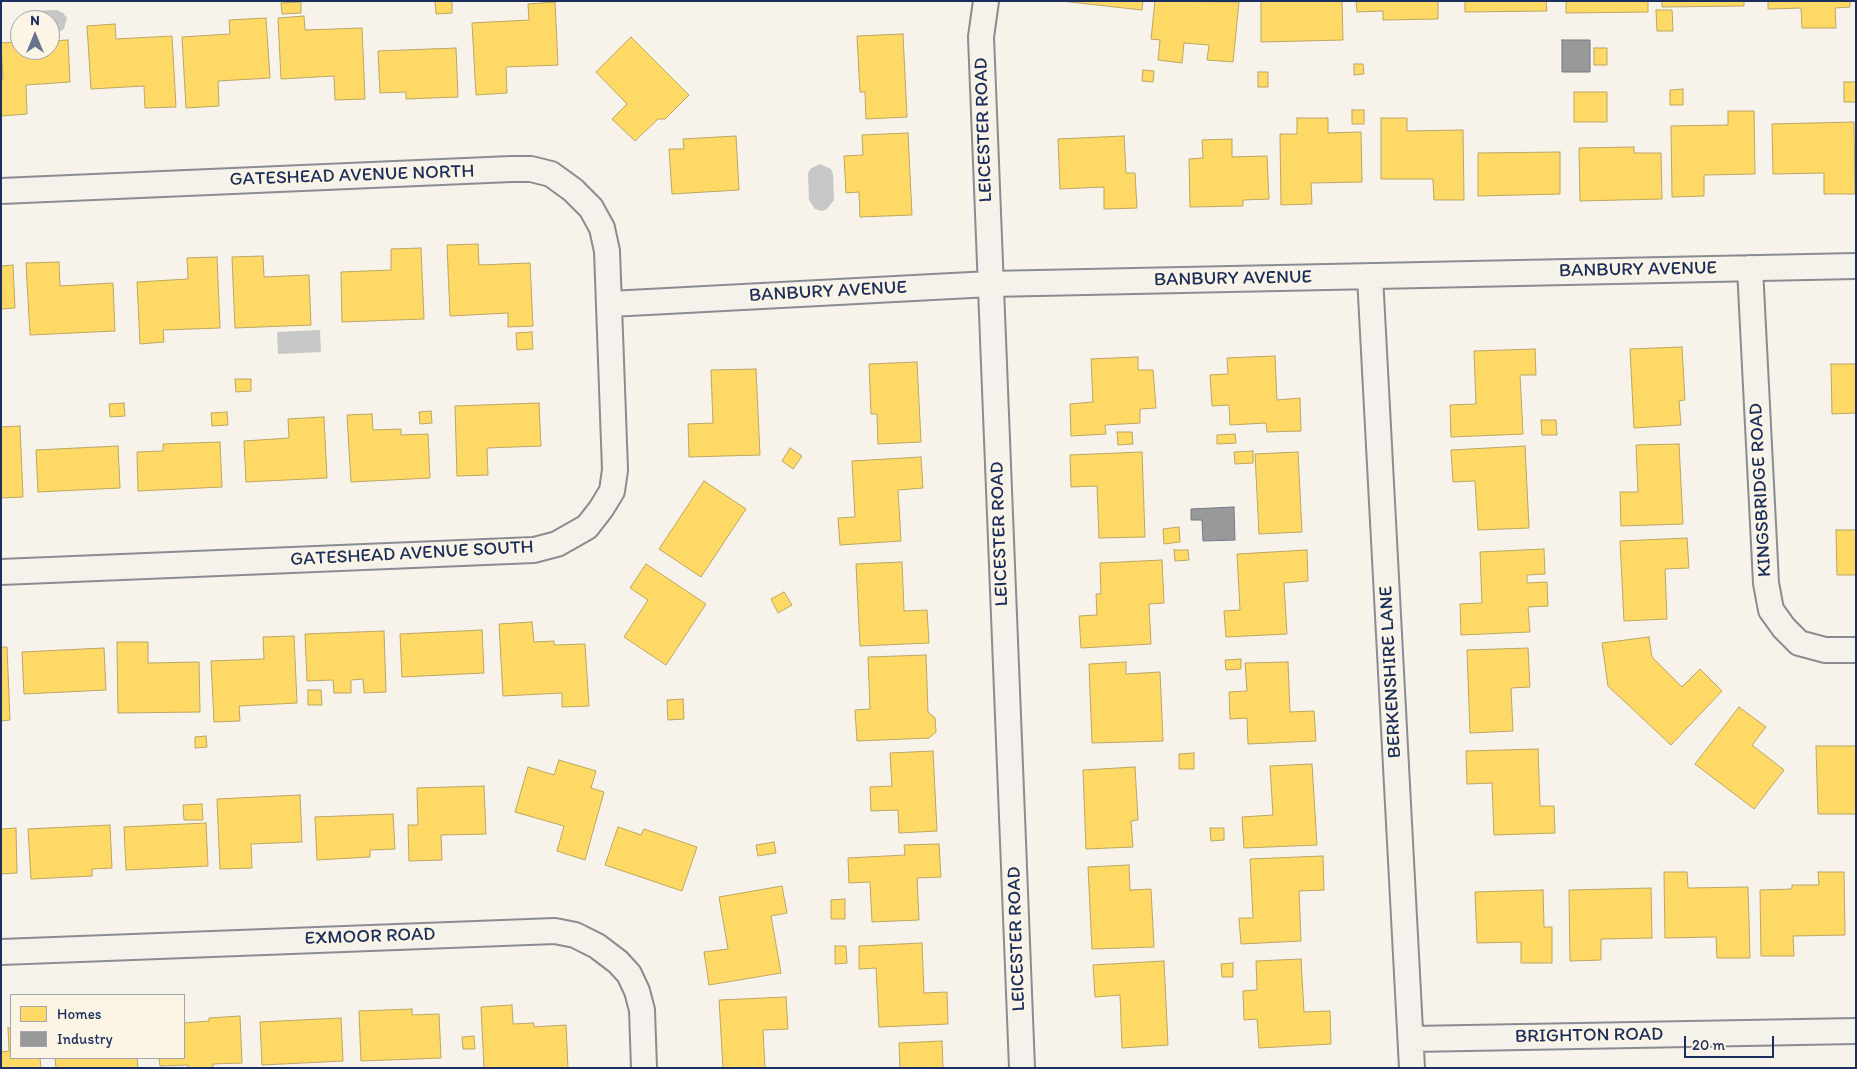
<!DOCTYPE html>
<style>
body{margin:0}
#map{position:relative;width:1857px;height:1069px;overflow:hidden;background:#f7f3ea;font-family:Itim,sans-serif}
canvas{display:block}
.frame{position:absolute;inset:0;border:2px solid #1b2f5e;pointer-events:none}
.legend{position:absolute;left:10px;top:994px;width:175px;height:65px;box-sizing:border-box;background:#fcf5e5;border:1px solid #a2a6af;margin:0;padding:6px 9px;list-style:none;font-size:15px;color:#1b2f5e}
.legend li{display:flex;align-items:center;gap:10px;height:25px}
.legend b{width:25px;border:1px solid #a2a6af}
.north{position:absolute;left:10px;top:10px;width:50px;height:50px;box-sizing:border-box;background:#fcf5e5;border:1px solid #a2a6af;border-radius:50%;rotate:0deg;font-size:14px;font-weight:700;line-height:20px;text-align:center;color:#1b2f5e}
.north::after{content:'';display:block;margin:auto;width:18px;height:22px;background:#68748f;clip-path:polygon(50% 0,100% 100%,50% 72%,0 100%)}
.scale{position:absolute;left:1684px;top:1036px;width:90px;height:22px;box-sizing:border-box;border:2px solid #1b2f5e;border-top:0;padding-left:6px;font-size:15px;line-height:18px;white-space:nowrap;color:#1b2f5e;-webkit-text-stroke:4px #fcf5e5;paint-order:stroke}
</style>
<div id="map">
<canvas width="1857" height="1069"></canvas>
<div class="frame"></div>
<ul class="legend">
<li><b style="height:14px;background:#ffd966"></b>Homes</li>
<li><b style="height:14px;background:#999"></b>Industry</li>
</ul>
<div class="north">N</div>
<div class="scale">20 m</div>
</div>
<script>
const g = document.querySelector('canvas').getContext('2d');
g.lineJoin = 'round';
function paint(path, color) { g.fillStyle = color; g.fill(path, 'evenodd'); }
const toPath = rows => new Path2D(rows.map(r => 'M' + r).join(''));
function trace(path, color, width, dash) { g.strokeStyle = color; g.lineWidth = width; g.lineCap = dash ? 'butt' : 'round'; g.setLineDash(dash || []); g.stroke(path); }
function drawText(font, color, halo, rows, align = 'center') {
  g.font = font + ' Itim,sans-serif'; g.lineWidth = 5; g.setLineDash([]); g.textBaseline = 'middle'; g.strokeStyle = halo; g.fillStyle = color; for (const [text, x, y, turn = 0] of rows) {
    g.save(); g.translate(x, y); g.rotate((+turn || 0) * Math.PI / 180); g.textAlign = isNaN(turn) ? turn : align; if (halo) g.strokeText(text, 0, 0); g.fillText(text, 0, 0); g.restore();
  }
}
paint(toPath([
 [57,10,63,13,67,18,64,29,58,33,50,33,50,20,22,20,25,14,30,11],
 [820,164,831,169,833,174,834,200,827,209,822,211,815,209,809,200,808,174,810,169],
 [320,330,321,352,278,354,277,332]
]), '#c7c7c7');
const homes = toPath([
 [435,1,452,1,452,13,436,14,435,1],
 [1061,1,1143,1,1142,10,1061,1],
 [1155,1,1239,2,1233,62,1207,60,1209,45,1184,43,1182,63,1158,60,1160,40,1151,39,1155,1],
 [1261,1,1342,1,1343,40,1261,42,1261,1],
 [1356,1,1438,1,1438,19,1383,20,1383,11,1357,12,1356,1],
 [1465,1,1546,1,1547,11,1465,12,1465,1],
 [1566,1,1648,1,1648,12,1566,13,1566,1],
 [1662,1,1744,1,1744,6,1662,7,1662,1],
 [1768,1,1850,1,1850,7,1835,8,1836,28,1802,28,1801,8,1768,9,1768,1],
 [301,2,301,13,282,14,281,3,301,2],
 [555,2,558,65,506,67,507,93,476,95,472,23,529,20,528,4,555,2],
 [1656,10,1672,10,1673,31,1657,31,1656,10],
 [304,16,305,30,362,28,365,99,335,100,334,76,281,79,278,18,304,16],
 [266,18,270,78,218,81,219,106,186,108,182,37,230,34,229,20,266,18],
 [115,24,116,39,172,36,176,107,145,108,144,86,91,89,87,26,115,24],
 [903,34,907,117,866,119,865,92,860,92,857,36,903,34],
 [631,37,689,95,665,119,658,119,635,141,612,119,627,104,596,72,631,37],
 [68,40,70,82,26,85,27,114,1,116,1,80,3,80,1,43,20,42,20,50,50,50,50,41,68,40],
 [456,48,458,97,406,99,406,92,380,93,378,51,456,48],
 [1594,48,1607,48,1607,65,1594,65,1594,48],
 [1354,64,1363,64,1364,74,1354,75,1354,64],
 [1143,70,1154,71,1153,82,1142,81,1143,70],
 [1258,72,1268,72,1268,87,1258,87,1258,72],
 [1844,82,1856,82,1856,102,1844,102,1844,82],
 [1683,89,1683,105,1670,105,1670,90,1683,89],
 [1574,92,1607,92,1607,122,1574,122,1574,92],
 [1352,110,1364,110,1364,124,1352,124,1352,110],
 [1728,111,1754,111,1755,174,1704,175,1704,196,1672,197,1671,126,1728,125,1728,111],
 [1297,118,1328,118,1328,133,1361,132,1362,182,1311,183,1312,204,1281,205,1280,134,1297,134,1297,118],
 [1381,118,1407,118,1407,131,1463,130,1464,200,1434,200,1433,179,1381,179,1381,118],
 [1854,122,1855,194,1824,194,1824,173,1773,174,1772,124,1854,122],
 [908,133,912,215,860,217,859,192,846,193,844,156,863,155,862,135,908,133],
 [736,136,739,190,672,194,669,149,684,149,683,139,736,136],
 [1124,136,1126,173,1135,173,1137,208,1104,209,1104,187,1060,189,1058,139,1124,136],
 [1232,139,1232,157,1267,156,1269,199,1243,200,1243,206,1190,207,1189,159,1203,158,1202,140,1232,139],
 [1634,147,1634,153,1661,153,1662,199,1580,201,1579,148,1634,147],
 [1560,152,1560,194,1478,196,1478,153,1560,152],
 [478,244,479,265,530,263,533,326,508,327,508,313,450,316,447,245,478,244],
 [421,248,424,319,342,322,341,272,391,270,391,249,421,248],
 [263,256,264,277,309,275,311,325,235,328,232,257,263,256],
 [217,257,220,328,163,330,164,342,140,344,137,282,188,279,187,258,217,257],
 [59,262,60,286,113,283,115,331,30,335,26,263,59,262],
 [13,265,15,308,1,309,1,266,13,265],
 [532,332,533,349,517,350,516,333,532,332],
 [1682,347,1685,400,1679,401,1681,425,1634,428,1630,349,1682,347],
 [1535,349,1536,375,1520,375,1523,434,1451,437,1450,405,1476,404,1474,351,1535,349],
 [1275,356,1277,400,1300,398,1301,431,1267,432,1266,423,1230,425,1229,405,1212,406,1210,375,1228,374,1227,358,1275,356],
 [1138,357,1138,370,1153,370,1156,408,1140,409,1140,423,1105,425,1106,434,1071,436,1070,404,1093,402,1091,359,1138,357],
 [917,362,921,442,878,444,877,414,871,414,869,364,917,362],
 [1831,364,1856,364,1856,413,1832,414,1831,364],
 [756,369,760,455,689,457,688,424,713,423,711,370,756,369],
 [235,379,251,379,251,391,236,392,235,379],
 [124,403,125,416,110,417,109,404,124,403],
 [539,403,541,446,487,448,488,475,457,476,455,406,539,403],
 [431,411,432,423,420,424,419,412,431,411],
 [227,412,228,425,212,426,211,413,227,412],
 [372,414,373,430,401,429,401,435,428,434,430,478,351,482,347,415,372,414],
 [324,417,327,478,246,482,244,441,289,438,288,419,324,417],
 [1541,420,1556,420,1557,435,1542,435,1541,420],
 [20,426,23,497,1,498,1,427,20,426],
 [1117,432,1132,432,1133,444,1118,445,1117,432],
 [1235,434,1236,443,1217,444,1217,435,1235,434],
 [220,442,222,487,138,491,137,452,163,451,163,444,220,442],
 [1679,444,1683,524,1621,526,1620,492,1638,492,1636,445,1679,444],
 [118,446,120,488,38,492,36,450,118,446],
 [1525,446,1529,528,1478,530,1475,481,1453,482,1451,450,1525,446],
 [790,448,802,456,793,469,782,461,790,448],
 [1253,451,1253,463,1235,464,1234,452,1253,451],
 [1142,452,1145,537,1099,538,1097,486,1071,487,1070,455,1142,452],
 [1298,452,1302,532,1259,534,1255,454,1298,452],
 [921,457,923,488,898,490,901,541,840,545,838,518,855,517,852,461,921,457],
 [704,481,746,509,701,577,659,549,704,481],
 [1179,527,1180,542,1164,544,1163,529,1179,527],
 [1836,530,1856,530,1856,575,1837,575,1836,530],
 [1687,538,1689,568,1665,569,1667,619,1624,621,1620,541,1687,538],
 [1544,549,1545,574,1527,575,1527,583,1547,582,1548,606,1528,607,1530,632,1461,635,1460,604,1482,603,1480,552,1544,549],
 [1174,550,1188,550,1189,560,1175,561,1174,550],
 [1307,550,1308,581,1284,583,1287,634,1226,637,1224,611,1240,610,1237,554,1307,550],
 [1162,560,1164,603,1149,604,1151,644,1081,648,1079,616,1097,615,1096,594,1101,594,1100,563,1162,560],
 [902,562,904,611,927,610,929,643,860,646,856,564,902,562],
 [646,564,706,604,666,665,624,637,648,600,630,588,646,564],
 [784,592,792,605,778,613,771,599,784,592],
 [532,622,534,642,554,641,554,645,585,644,589,706,562,707,562,693,503,696,499,624,532,622],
 [482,630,484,673,402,677,400,634,482,630],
 [384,631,386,692,364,693,363,679,351,680,351,693,334,693,333,680,307,681,305,634,384,631],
 [294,636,297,703,239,706,240,721,214,722,211,661,264,659,263,637,294,636],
 [1649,637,1652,657,1682,687,1700,669,1722,691,1671,745,1608,686,1602,643,1649,637],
 [117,642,148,642,148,663,199,662,200,712,118,713,117,642],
 [1,647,7,647,10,720,1,721,1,647],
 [104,648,106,690,24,694,22,652,104,648],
 [1528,648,1530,687,1511,688,1513,731,1470,733,1467,650,1528,648],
 [926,655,928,712,935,718,936,732,929,738,857,741,855,710,870,709,868,657,926,655],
 [1241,659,1241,669,1226,670,1225,660,1241,659],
 [1126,662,1126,674,1160,672,1163,741,1092,743,1089,664,1126,662],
 [1288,662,1290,712,1314,711,1316,741,1248,744,1247,718,1230,719,1229,692,1247,691,1245,663,1288,662],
 [308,690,321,690,322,705,308,705,308,690],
 [683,699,684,719,668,720,667,700,683,699],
 [1739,707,1766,727,1752,745,1784,770,1754,809,1695,764,1739,707],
 [206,736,207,747,195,748,195,737,206,736],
 [1816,746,1856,746,1856,814,1818,814,1816,746],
 [1538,749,1540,806,1554,806,1555,833,1494,835,1492,783,1467,784,1466,751,1538,749],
 [933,751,937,831,899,833,898,810,871,811,870,787,892,786,890,753,933,751],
 [1194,753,1194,769,1179,769,1179,754,1194,753],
 [559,760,596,771,591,788,604,792,585,860,557,851,564,826,515,812,528,767,554,775,559,760],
 [1312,764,1317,845,1244,848,1242,817,1273,815,1270,766,1312,764],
 [1135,767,1138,820,1131,821,1133,847,1086,849,1083,770,1135,767],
 [484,786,486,834,441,835,442,860,409,861,408,825,418,825,417,788,484,786],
 [300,795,302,842,251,844,252,868,220,869,217,799,300,795],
 [202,804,203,820,184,820,183,805,202,804],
 [393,814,395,849,370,850,370,857,317,860,315,817,393,814],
 [206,823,208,866,126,870,124,827,206,823],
 [110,825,112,868,92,869,92,876,31,879,28,829,110,825],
 [618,827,641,835,644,829,697,847,682,891,605,865,618,827],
 [16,828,17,873,1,874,1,829,16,828],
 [1210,828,1224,828,1224,840,1211,841,1210,828],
 [774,842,776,853,758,856,756,845,774,842],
 [939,844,941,877,917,878,919,920,872,922,870,882,849,883,848,858,905,855,904,845,939,844],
 [1323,856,1324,890,1299,891,1301,941,1241,944,1239,918,1253,918,1250,859,1323,856],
 [1129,865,1130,890,1151,889,1154,947,1092,949,1088,867,1129,865],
 [1664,872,1687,872,1688,888,1748,887,1750,958,1717,958,1716,937,1665,938,1664,872],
 [1818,872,1844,872,1845,935,1793,936,1794,956,1761,956,1760,890,1792,889,1792,885,1819,885,1818,872],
 [782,886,787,913,771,916,781,973,709,985,704,952,728,949,719,897,782,886],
 [1651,888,1652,938,1601,939,1601,960,1570,961,1569,890,1651,888],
 [1543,890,1544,927,1552,927,1552,963,1521,963,1521,942,1477,943,1475,892,1543,890],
 [845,899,845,919,831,919,831,900,845,899],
 [922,943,924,993,947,992,948,1024,879,1027,876,968,859,969,859,946,922,943],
 [835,946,846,946,847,963,835,964,835,946],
 [1301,959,1304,1012,1330,1011,1331,1044,1259,1048,1257,1019,1244,1020,1243,991,1257,990,1256,961,1301,959],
 [1164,961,1168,1045,1122,1048,1120,995,1095,997,1093,965,1164,961],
 [1233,963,1233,977,1222,977,1221,964,1233,963],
 [786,997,788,1029,763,1030,765,1068,723,1068,719,1000,786,997],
 [512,1005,513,1024,534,1023,534,1027,566,1025,568,1068,484,1068,481,1007,512,1005],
 [412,1009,412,1015,439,1014,441,1058,361,1061,359,1011,412,1009],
 [240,1016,242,1063,213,1064,213,1068,188,1068,188,1065,160,1066,159,1058,184,1058,184,1023,209,1021,209,1018,240,1016],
 [341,1018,343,1061,262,1065,260,1022,341,1018],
 [8,1028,11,1028,11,1058,40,1058,41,1068,1,1068,1,1052,9,1051,8,1028],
 [474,1036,475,1049,463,1049,462,1037,474,1036],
 [942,1041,943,1068,900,1068,899,1043,942,1041],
 [55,1058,137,1058,138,1068,56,1068,55,1058]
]);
paint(homes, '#ffd966');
trace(homes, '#bba664', 1);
const industry = toPath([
 [1562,40,1590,40,1590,72,1562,72,1562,40],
 [1234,507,1235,540,1203,541,1202,520,1191,520,1191,509,1234,507]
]);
paint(industry, '#999');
trace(industry, '#737987', 1);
const minor = toPath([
 [986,1,981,37,1022,1068],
 [1,191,511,169,531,169,551,174,573,190,591,208,602,228,607,251,615,470,612,491,601,509,587,527,557,544,534,550,1,572],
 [1750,268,1766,583,1771,610,1784,628,1799,643,1825,650,1856,650],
 [1370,276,1412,1068],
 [610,304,990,284,1856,266],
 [1,952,555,931,575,935,597,946,618,962,629,974,637,991,642,1010,644,1068],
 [1412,1039,1856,1031]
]);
trace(minor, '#8a8c91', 28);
trace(minor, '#f5f2ec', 24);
drawText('19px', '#1b2f5e', '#fcf5e5', [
 ["LEICESTER ROAD",984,130,-92],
 ["GATESHEAD AVENUE NORTH",352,176,-2],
 ["BANBURY AVENUE",1638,270,-1],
 ["BANBURY AVENUE",1233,279,-1],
 ["BANBURY AVENUE",828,292,-3],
 ["KINGSBRIDGE ROAD",1761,490,-93],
 ["LEICESTER ROAD",1000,534,-92],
 ["GATESHEAD AVENUE SOUTH",412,554,-3],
 ["BERKENSHIRE LANE",1391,672,-93],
 ["EXMOOR ROAD",370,937,-2],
 ["LEICESTER ROAD",1017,939,-92],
 ["BRIGHTON ROAD",1589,1036,-1]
]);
</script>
